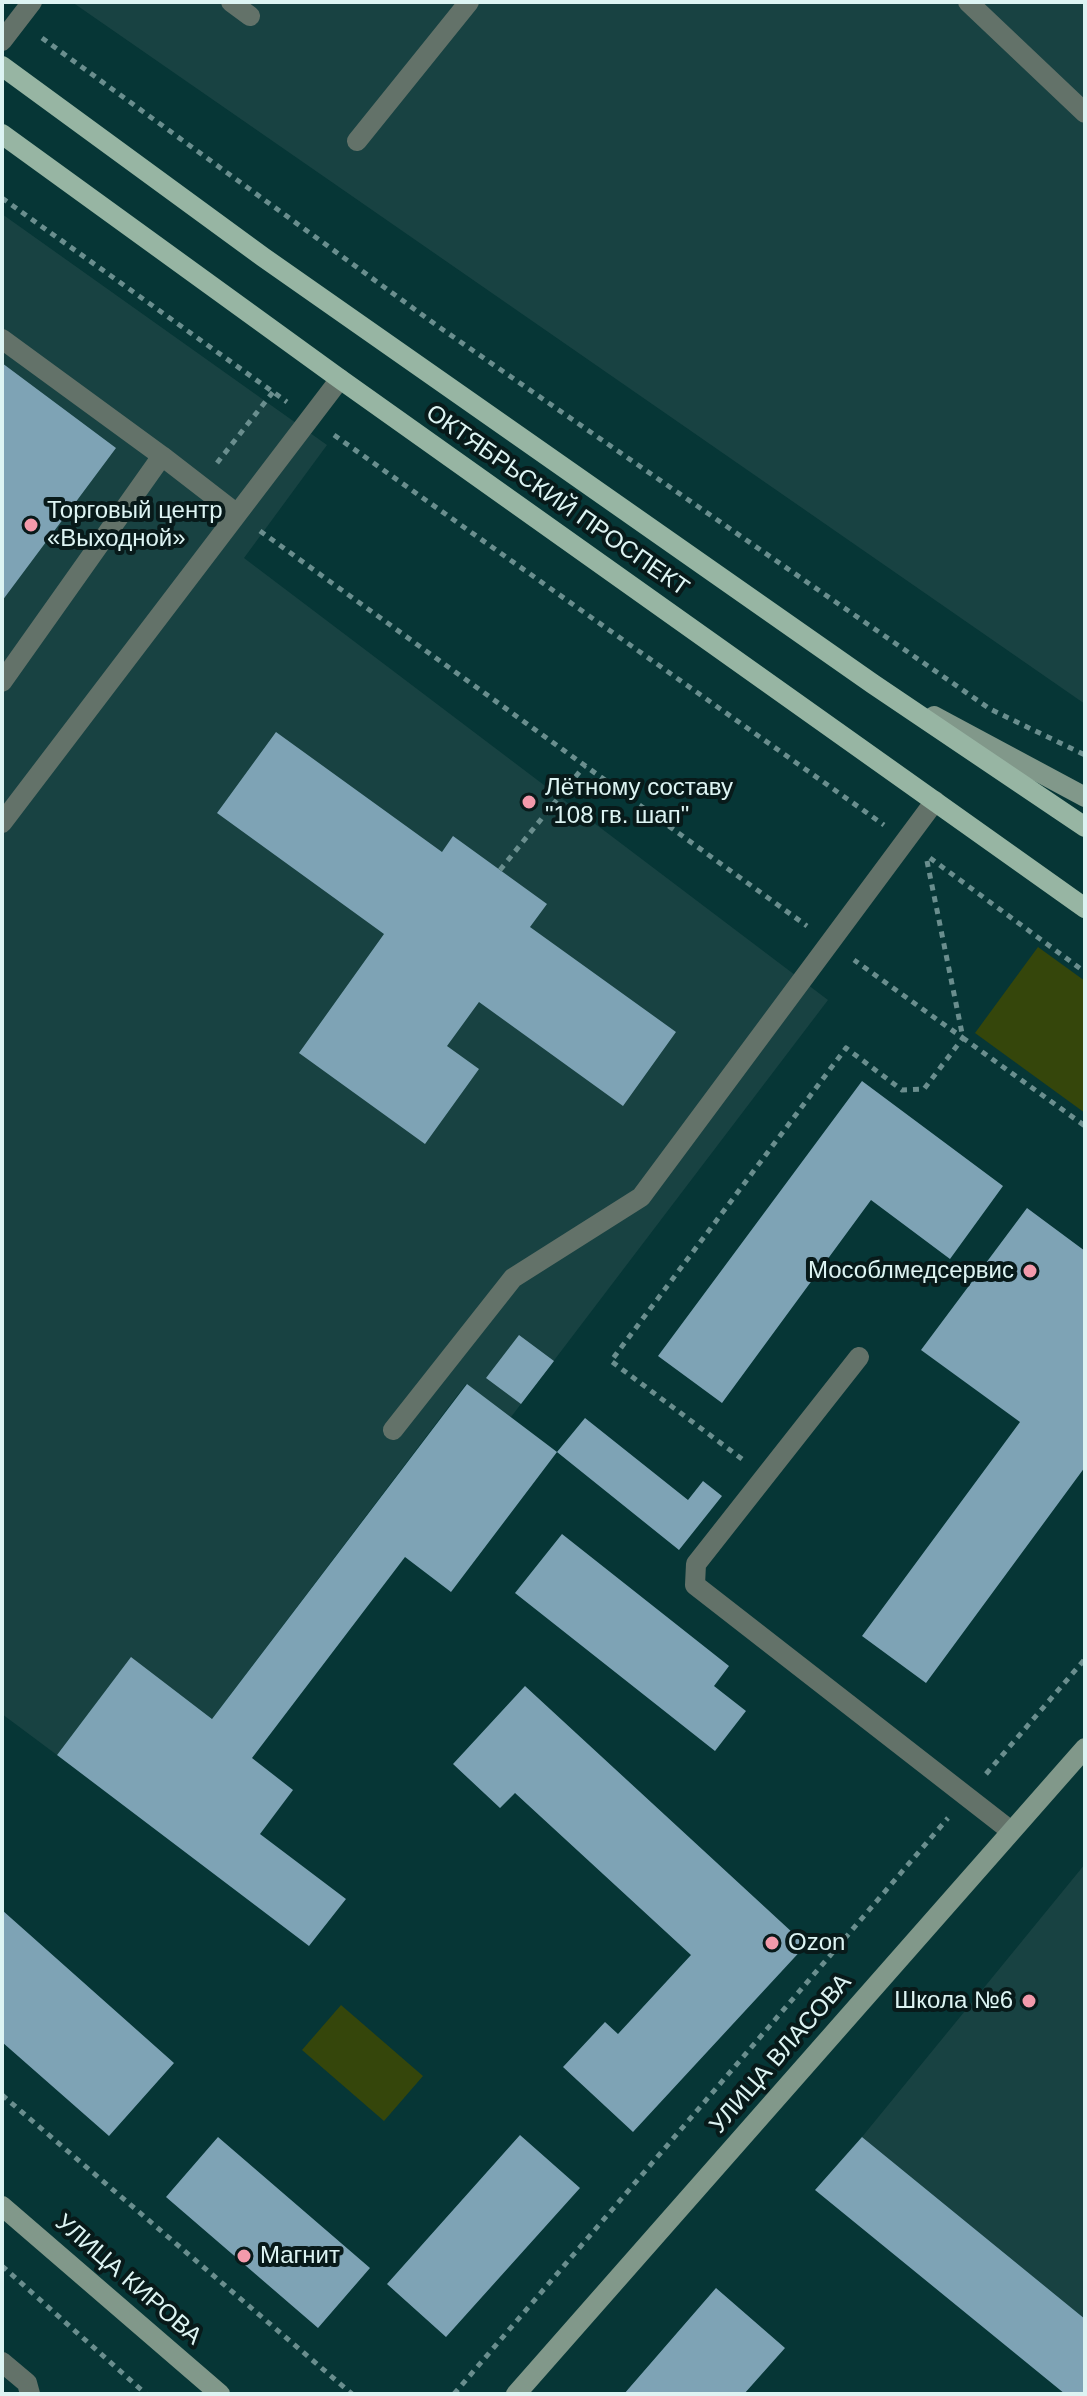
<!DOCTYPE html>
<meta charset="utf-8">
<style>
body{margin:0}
#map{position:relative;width:1087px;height:2396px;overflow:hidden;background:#063636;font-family:Arial,sans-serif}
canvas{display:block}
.frame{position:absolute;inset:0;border:4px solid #ddf4f3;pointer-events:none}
</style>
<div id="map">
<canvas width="1087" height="2396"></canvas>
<div class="frame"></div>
</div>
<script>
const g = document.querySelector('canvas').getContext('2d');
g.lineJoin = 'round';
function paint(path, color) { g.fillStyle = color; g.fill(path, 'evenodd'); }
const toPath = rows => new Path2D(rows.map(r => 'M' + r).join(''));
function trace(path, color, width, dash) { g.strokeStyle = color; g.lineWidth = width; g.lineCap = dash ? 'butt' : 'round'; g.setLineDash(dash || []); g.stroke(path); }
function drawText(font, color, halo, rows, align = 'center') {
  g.font = font + ' Arial,sans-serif'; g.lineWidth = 8; g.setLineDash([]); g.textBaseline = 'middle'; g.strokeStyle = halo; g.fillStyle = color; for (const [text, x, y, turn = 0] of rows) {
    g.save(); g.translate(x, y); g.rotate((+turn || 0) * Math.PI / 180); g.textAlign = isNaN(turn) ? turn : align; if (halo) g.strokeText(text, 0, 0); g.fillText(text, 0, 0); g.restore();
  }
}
paint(toPath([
 [72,2,1085,2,1085,704],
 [2,214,327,445,244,558,828,1000,511,1417,466,1384,212,1719,131,1658,57,1755,2,1714],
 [1085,1864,1085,2319,862,2137]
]), '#184242');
paint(toPath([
 [1038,947,1085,981,1085,1113,975,1033],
 [341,2005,423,2076,384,2121,302,2050]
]), '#35460b');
paint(toPath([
 [2,363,116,448,2,601],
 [276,732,442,852,453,836,547,904,530,927,676,1032,623,1106,479,1002,447,1046,479,1069,425,1144,299,1053,384,934,217,813],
 [862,1081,1003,1186,950,1259,871,1200,722,1403,658,1356],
 [1027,1208,1085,1251,1085,1467,926,1683,862,1636,1020,1422,921,1350],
 [519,1335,554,1361,521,1404,486,1378],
 [467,1384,557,1452,451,1592,405,1557,252,1758,293,1790,260,1834,346,1899,309,1946,57,1755,131,1657,212,1719],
 [585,1418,688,1500,703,1481,722,1496,679,1550,557,1452],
 [562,1534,729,1666,714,1686,746,1711,715,1751,515,1593],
 [525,1686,806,1945,633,2132,563,2067,605,2022,618,2034,691,1955,515,1793,500,1808,453,1764],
 [2,1910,174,2063,109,2136,2,2042],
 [520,2135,580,2188,446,2337,387,2284],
 [218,2137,370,2268,318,2328,166,2197],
 [862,2137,1085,2319,1085,2394,1065,2394,815,2190],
 [716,2288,785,2348,744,2394,624,2394]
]), '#7ea3b5');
trace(toPath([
 [42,38,439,327,990,709,1085,755],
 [2,198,287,402],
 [334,435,884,825],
 [217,463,273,392],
 [260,531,807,926],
 [930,858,1085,972],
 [927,861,963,1038,1085,1126],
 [500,870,585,765],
 [742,1459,611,1361,846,1048,902,1090,924,1089,963,1038,854,960],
 [986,1774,1085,1659],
 [2,2095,352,2394],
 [2,2266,146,2394],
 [454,2394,948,1818]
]), '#6a8e8e', 5, [6, 6]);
trace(toPath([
 [231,2,250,16],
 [968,2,1085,113],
 [2,41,32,2],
 [2,339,162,456,237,514],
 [2,682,162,456],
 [2,823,340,379],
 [859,1357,696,1564,695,1585,1011,1831],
 [393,1430,513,1278,641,1197,935,801],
 [2,2362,27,2383,30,2394]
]), '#637269', 20);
trace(toPath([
 [357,141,469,2]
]), '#637269', 20);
trace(toPath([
 [934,716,1085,797],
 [2,2206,220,2394],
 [516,2394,1085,1748]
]), '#81988a', 20);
trace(toPath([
 [2,66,263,257,873,684,1085,827],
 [2,134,340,379,1085,908]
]), '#97b5a3', 20);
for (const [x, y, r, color] of [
 [31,525,8,"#f39aab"],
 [529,802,8,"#f39aab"],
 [1030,1271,8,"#f39aab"],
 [772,1943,8,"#f39aab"],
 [1029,2001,8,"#f39aab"],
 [244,2256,8,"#f39aab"]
]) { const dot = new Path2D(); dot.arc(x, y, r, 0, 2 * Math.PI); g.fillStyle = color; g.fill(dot); trace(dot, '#081a1a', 3); }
drawText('24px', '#ddf4f3', '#081a1a', [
 ["ОКТЯБРЬСКИЙ ПРОСПЕКТ",557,501,35],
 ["УЛИЦА ВЛАСОВА",781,2054,-49],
 ["УЛИЦА КИРОВА",128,2280,41]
]);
drawText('24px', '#ddf4f3', '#081a1a', [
 ["Торговый центр",47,511],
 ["«Выходной»",47,539],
 ["Лётному составу",545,788],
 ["\"108 гв. шап\"",545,816],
 ["Мособлмедсервис",1014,1271,"right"],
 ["Ozon",788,1943],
 ["Школа №6",1013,2001,"right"],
 ["Магнит",260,2256]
], 'left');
</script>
